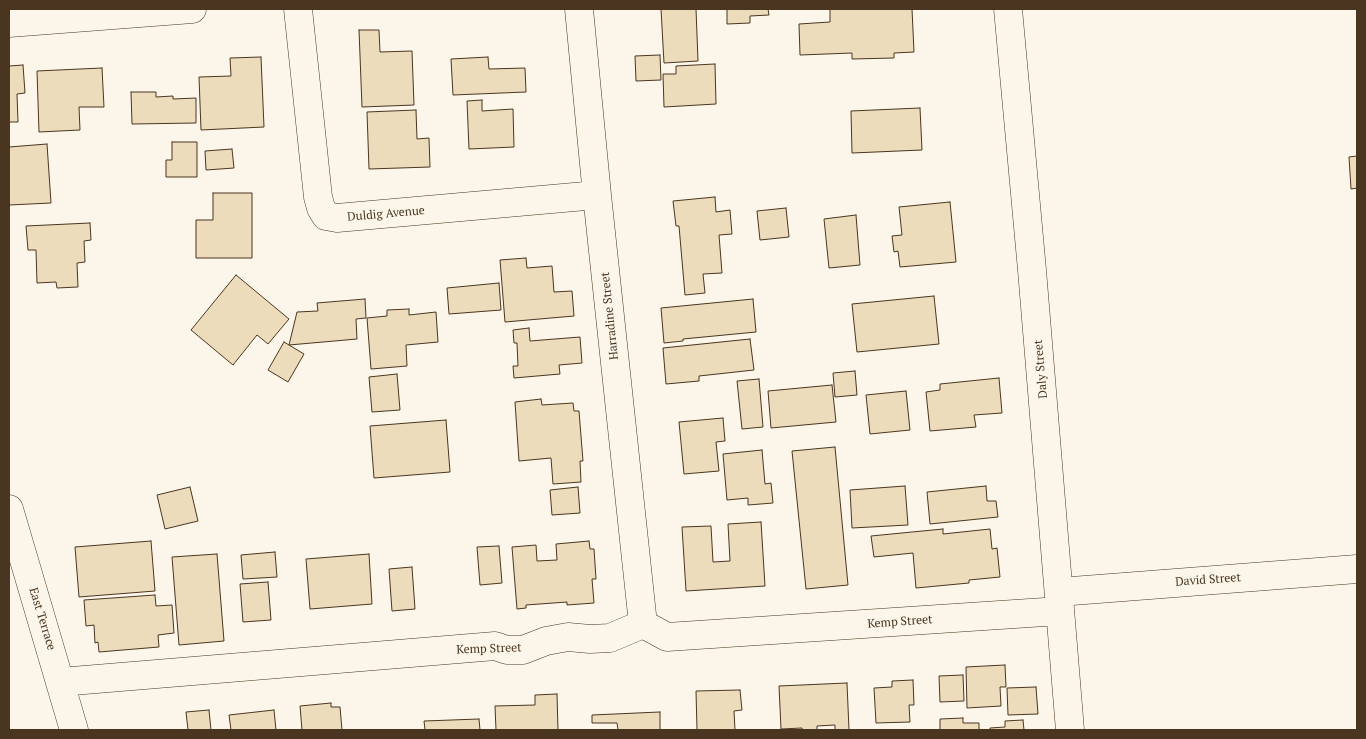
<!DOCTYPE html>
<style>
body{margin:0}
#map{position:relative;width:1366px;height:739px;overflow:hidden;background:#fbf6e9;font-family:"PT Serif",serif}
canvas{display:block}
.frame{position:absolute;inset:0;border:10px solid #4a3520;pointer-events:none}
</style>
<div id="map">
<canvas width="1366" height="739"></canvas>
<div class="frame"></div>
</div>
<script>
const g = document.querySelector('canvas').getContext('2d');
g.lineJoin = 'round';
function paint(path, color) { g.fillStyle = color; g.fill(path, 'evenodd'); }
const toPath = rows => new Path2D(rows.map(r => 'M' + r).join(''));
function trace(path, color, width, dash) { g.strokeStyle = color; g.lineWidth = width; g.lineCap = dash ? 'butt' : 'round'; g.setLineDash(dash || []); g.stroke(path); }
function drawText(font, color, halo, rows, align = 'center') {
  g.font = font + ' "PT Serif",serif'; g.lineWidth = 4; g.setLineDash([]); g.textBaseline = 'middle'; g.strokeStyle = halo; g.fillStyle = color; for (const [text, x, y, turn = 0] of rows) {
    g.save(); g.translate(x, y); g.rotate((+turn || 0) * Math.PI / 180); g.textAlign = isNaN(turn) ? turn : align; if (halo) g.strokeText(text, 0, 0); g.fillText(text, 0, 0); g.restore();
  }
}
const building = toPath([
 [661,9,696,9,698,61,664,63,661,9],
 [727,9,768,9,769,15,750,16,750,23,727,24,727,9],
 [830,9,912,9,914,52,894,53,894,58,852,59,852,53,800,55,799,24,830,22,830,9],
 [359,30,379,30,380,52,412,51,414,105,362,107,359,30],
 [660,55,661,80,636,81,635,56,660,55],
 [261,57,264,127,201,130,199,77,231,76,230,58,261,57],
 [488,57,489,69,525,68,526,92,453,95,451,59,488,57],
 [715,64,716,104,664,107,663,74,676,74,676,66,715,64],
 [23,65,25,93,17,94,18,122,9,122,9,66,23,65],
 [102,68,104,107,79,107,80,130,39,132,37,71,102,68],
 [131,92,156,92,156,97,173,96,173,99,196,98,196,123,132,124,131,92],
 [482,100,482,111,513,109,514,147,469,149,467,101,482,100],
 [920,108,922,150,852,153,851,111,920,108],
 [416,110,417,139,429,138,430,167,369,169,367,112,416,110],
 [172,142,197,142,197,177,166,177,166,160,172,160,172,142],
 [47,144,51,203,9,205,9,147,47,144],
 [232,149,234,168,206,170,205,151,232,149],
 [1357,156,1357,188,1351,189,1349,157,1357,156],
 [213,193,252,193,252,258,196,258,196,220,213,220,213,193],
 [715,197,716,212,730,210,732,234,719,235,722,273,703,274,705,293,685,295,679,226,676,226,673,201,715,197],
 [950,202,956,262,900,267,898,251,894,252,892,236,902,235,899,207,950,202],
 [786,208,789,237,760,240,757,211,786,208],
 [856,215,860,265,829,268,824,219,856,215],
 [90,223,91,240,84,241,85,262,77,263,78,287,57,288,56,282,37,283,36,250,28,250,26,226,90,223],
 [526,258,527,268,552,266,554,292,572,291,574,316,505,322,500,260,526,258],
 [236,275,289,319,268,344,257,335,233,365,191,330,236,275],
 [499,283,501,310,449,314,447,288,499,283],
 [934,296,939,344,857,352,852,304,934,296],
 [365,299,366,318,356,319,357,339,289,345,297,312,318,311,317,303,365,299],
 [753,299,756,332,683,339,683,341,664,343,661,308,753,299],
 [409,309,409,315,436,312,438,342,406,345,407,366,371,369,367,318,387,316,387,310,409,309],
 [529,328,530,341,580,337,582,363,559,365,560,374,514,378,513,366,518,366,517,343,514,343,513,330,529,328],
 [750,339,754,370,699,376,699,381,666,384,663,348,750,339],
 [284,342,304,354,288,382,268,370,284,342],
 [855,371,857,395,835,397,833,373,855,371],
 [397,374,400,410,372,412,369,377,397,374],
 [999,378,1002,413,974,415,976,427,930,431,926,392,940,390,940,384,999,378],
 [759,379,763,427,742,429,737,381,759,379],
 [832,385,836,422,771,428,768,391,832,385],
 [906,391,910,430,870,434,866,395,906,391],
 [541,399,542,405,573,403,574,411,579,411,583,461,580,461,581,482,553,484,551,458,519,461,515,402,541,399],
 [723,418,725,441,716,442,719,471,684,474,679,422,723,418],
 [446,420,450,472,374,478,370,426,446,420],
 [835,447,848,585,806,589,792,451,835,447],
 [762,450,765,484,771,483,773,503,748,505,748,498,727,500,723,454,762,450],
 [905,486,908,525,852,528,850,490,905,486],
 [986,486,987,501,996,501,998,517,930,524,927,492,986,486],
 [190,487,198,521,165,529,157,495,190,487],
 [578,487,580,513,552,515,550,490,578,487],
 [761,522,765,586,686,591,682,527,711,526,713,562,730,561,728,524,761,522],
 [943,529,943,534,990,529,992,549,997,548,1000,577,969,580,969,583,916,588,913,553,874,557,871,536,943,529],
 [151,541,155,591,79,597,75,547,151,541],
 [589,541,590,549,594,549,596,579,592,579,594,603,567,605,567,602,526,605,526,608,517,609,512,547,536,545,537,561,557,560,556,544,589,541],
 [499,546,502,583,480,585,477,547,499,546],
 [275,552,277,577,243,579,241,555,275,552],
 [217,554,224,641,179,645,172,557,217,554],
 [369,554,372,604,310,609,306,559,369,554],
 [412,567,415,609,392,611,389,569,412,567],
 [268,582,271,620,243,622,240,584,268,582],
 [155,595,156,606,172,605,174,633,158,635,159,647,99,652,98,642,95,643,94,625,86,626,84,600,155,595],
 [1005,665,1006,687,1000,687,1001,706,967,708,966,667,1005,665],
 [963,675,964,701,940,702,939,676,963,675],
 [913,680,914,705,909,705,910,722,876,723,874,688,892,687,892,681,913,680],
 [847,683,849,730,835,730,835,725,817,726,817,730,802,730,802,728,781,729,779,686,847,683],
 [1036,687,1038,714,1008,715,1007,688,1036,687],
 [740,690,742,710,734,711,735,730,697,730,696,691,740,690],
 [557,694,558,730,496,730,495,706,535,705,535,695,557,694],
 [331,703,331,707,340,707,342,730,302,730,300,706,331,703],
 [209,710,211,730,188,730,186,712,209,710],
 [274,710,276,730,231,730,229,715,274,710],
 [660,712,660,730,618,730,617,723,592,723,592,715,660,712],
 [963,718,963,723,979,723,979,730,940,730,940,719,963,718],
 [479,719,480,730,425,730,424,721,479,719],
 [1023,720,1024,730,990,730,990,728,1005,727,1005,721,1023,720]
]);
paint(building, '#ecdcbc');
trace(building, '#4a3520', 1);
const minor = toPath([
 [298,9,318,197,321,208,326,216,337,218,597,195],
 [579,9,597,195,643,624],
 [1008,9,1032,270,1070,730],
 [9,23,192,9],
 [9,509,74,730],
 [1059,592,1357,569],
 [643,624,667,637,1060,611],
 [60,682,495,646,507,650,523,650,546,641,568,637,590,639,610,638,643,624]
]);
trace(minor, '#4a3520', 29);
trace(minor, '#fbf6e9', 28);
drawText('12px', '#4a3520', '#fbf6e9', [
 ["Duldig Avenue",386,214,-5],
 ["Harradine Street",610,316,-96],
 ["Daly Street",1041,369,-95],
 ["David Street",1208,580,-4],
 ["East Terrace",42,619,73],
 ["Kemp Street",900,622,-4],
 ["Kemp Street",489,649,-2]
]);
</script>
